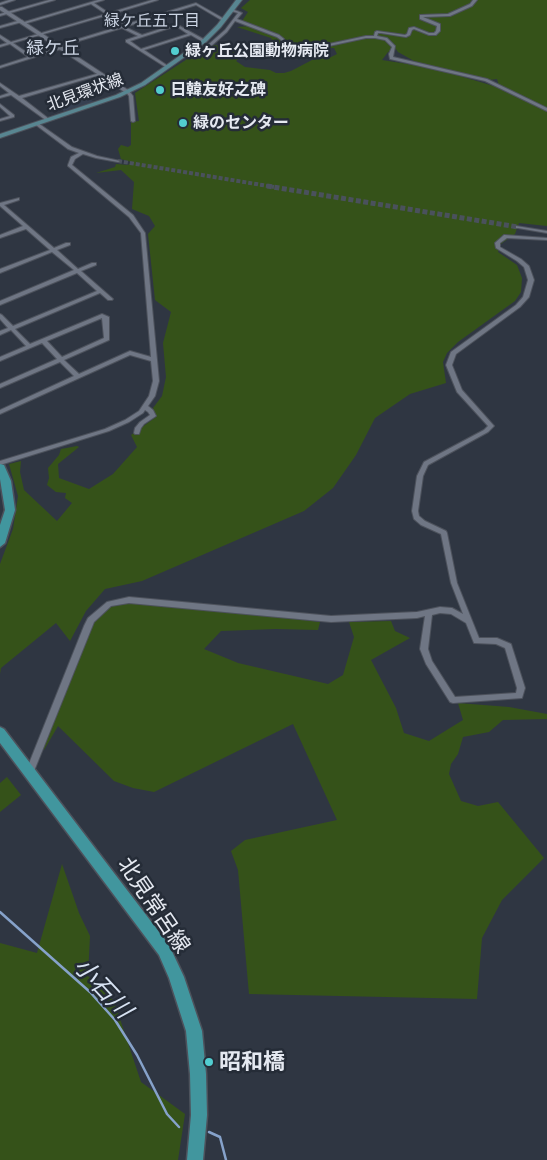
<!DOCTYPE html>
<meta charset="utf-8">
<style>
body{margin:0}
canvas{display:block;background:#2f3642}
</style>
<canvas width="547" height="1160"></canvas>
<script>
const g = document.querySelector('canvas').getContext('2d');
g.lineJoin = 'round';
function paint(path, color) { g.fillStyle = color; g.fill(path, 'evenodd'); }
const toPath = rows => new Path2D(rows.map(r => 'M' + r).join(''));
function trace(path, color, width, dash) { g.strokeStyle = color; g.lineWidth = width; g.lineCap = dash ? 'butt' : 'round'; g.setLineDash(dash || []); g.stroke(path); }
function drawText(font, color, halo, rows, align = 'center') {
  g.font = font + ' "Exo 2","Noto Sans JP",sans-serif'; g.lineWidth = 5; g.setLineDash([]); g.textBaseline = 'middle'; g.strokeStyle = halo; g.fillStyle = color; for (const [text, x, y, turn = 0] of rows) {
    g.save(); g.translate(x, y); g.rotate((+turn || 0) * Math.PI / 180); g.textAlign = isNaN(turn) ? turn : align; if (halo) g.strokeText(text, 0, 0); g.fillText(text, 0, 0); g.restore();
  }
}
paint(toPath([
 [83,94,94,102,64,111,54,103]
]), '#364051');
paint(toPath([
 [250,0,547,0,547,226,519,223,515,234,501,244,498,252,517,265,522,278,521,292,515,301,458,342,447,353,443,362,446,383,410,394,375,418,356,455,333,488,304,511,142,581,105,589,86,611,70,641,56,623,1,668,0,674,0,564,13,529,18,496,9,464,21,461,20,472,24,490,57,521,72,503,65,498,66,493,56,492,47,485,49,478,48,468,59,455,61,449,77,446,79,447,58,464,59,478,89,489,113,474,137,447,131,435,156,417,153,408,162,396,166,377,163,343,171,312,155,300,148,234,155,226,149,216,132,209,134,182,121,170,96,173,115,167,116,164,128,165,131,162,121,159,118,149,121,145,128,147,131,145,131,122,139,121,135,93,198,52,215,45,258,55,274,45,271,38,237,27,250,26,242,21,248,12,241,8],
 [315,48,334,48,337,54,331,57,312,60,291,71,284,73,276,73,270,70,245,67,236,61,243,55,260,57,267,52,303,57,307,56,305,51],
 [396,49,398,52,414,61,489,80,497,79,499,86,497,87,433,68,382,60,388,52],
 [126,603,214,609,320,622,318,630,276,629,221,631,204,649,238,663,328,684,343,675,354,637,349,622,391,621,395,631,410,638,371,660,396,708,404,733,429,741,463,720,458,703,509,707,547,714,547,719,503,720,489,732,463,737,458,754,451,764,449,774,461,801,478,806,498,802,544,858,502,900,482,938,477,999,249,994,238,870,231,851,245,840,337,820,293,724,154,792,133,788,114,781,58,726,44,750,43,743,94,618,109,606],
 [7,777,21,795,0,812,0,783],
 [62,864,79,913,90,936,88,976,114,1001,141,1082,185,1114,178,1160,0,1160,0,943,37,953]
]), '#355219');
trace(toPath([
 [0,912,90,992,115,1020,137,1055,167,1114,179,1127],
 [209,1132,220,1137,226,1160]
]), '#86a2ca', 2.5);
trace(toPath([
 [118,161,274,187]
]), '#4a515c', 4, [4, 2]);
trace(toPath([
 [267,186,518,227]
]), '#4a515c', 5, [5, 2.5]);
const minor = toPath([
 [9,0,15,0,0,5,0,3,9,0],
 [49,0,55,0,0,16,0,14,49,0],
 [98,0,104,0,94,3,109,13,152,0,158,0,112,14,127,24,196,3,226,20,223,21,196,5,125,27,142,35,176,24,205,40,205,42,203,42,191,35,144,50,168,66,168,68,167,68,126,42,126,40,138,36,122,28,59,47,56,46,124,25,108,15,13,43,32,56,61,47,64,48,0,68,0,66,28,57,10,44,0,47,0,45,7,43,0,38,0,35,11,42,106,14,91,4,24,24,21,23,98,0],
 [176,26,188,34,141,49,130,41,176,26],
 [473,0,477,0,472,6,450,16,423,17,440,24,440,31,436,35,429,35,414,29,412,30,410,35,406,37,381,33,378,33,377,36,387,38,395,46,393,57,487,79,547,108,547,111,485,81,390,59,389,54,392,47,385,40,375,38,366,38,315,49,288,51,284,49,281,40,277,37,235,21,227,32,210,47,203,50,194,50,192,49,194,48,202,48,208,45,225,30,238,13,231,11,231,9,232,9,242,13,237,19,279,35,284,39,287,47,289,49,315,47,366,36,374,36,375,32,377,31,405,35,407,34,409,28,414,27,429,33,434,33,436,31,437,26,420,19,420,15,448,14,470,4,473,0],
 [21,20,23,21,22,22,0,28,0,26,21,20],
 [100,73,103,74,22,98,49,119,49,121,47,121,11,95,0,98,0,96,9,93,0,86,0,83,19,96,100,73],
 [127,91,129,91,133,96,135,121,133,122,131,121,129,96,126,92,127,91],
 [0,104,14,115,14,117,0,121,0,119,10,116,0,107,0,104],
 [36,123,38,123,72,147,97,156,120,161,118,162,96,158,83,154,75,159,72,165,133,215,145,233,159,381,155,396,148,406,153,410,156,416,144,424,141,428,139,434,135,434,134,433,135,428,140,422,150,415,148,412,145,410,143,413,129,422,109,431,0,465,0,461,105,429,125,420,139,411,149,396,153,381,151,361,130,355,0,414,0,410,74,376,60,362,0,388,0,384,57,359,42,343,0,361,0,357,26,346,11,330,0,335,0,331,8,328,0,319,0,314,2,315,13,326,97,291,77,273,0,305,0,301,74,270,52,252,0,273,0,269,50,250,26,229,0,238,0,235,23,226,0,206,0,203,19,198,19,200,4,205,54,248,66,243,70,243,70,245,57,250,78,269,92,263,96,263,96,265,81,271,113,299,112,300,108,300,100,293,15,329,30,344,102,314,109,317,109,340,64,360,79,374,130,351,151,357,141,233,129,217,68,166,68,165,71,157,79,153,68,149,36,125,36,123],
 [102,318,104,338,62,357,47,341,102,318],
 [516,226,547,231,547,233,518,228,516,228,516,226],
 [504,235,547,238,547,240,507,238,500,243,500,247,521,259,529,266,534,280,529,297,520,307,456,354,452,365,462,390,494,426,488,432,428,465,423,476,418,511,419,516,425,521,446,531,447,533,457,583,479,638,497,638,511,644,525,688,522,698,453,703,450,702,426,664,420,649,425,616,417,618,331,622,129,603,111,606,94,622,34,771,33,774,30,775,27,774,26,771,84,626,88,618,107,602,129,597,331,616,417,612,440,607,452,608,463,614,451,583,441,534,421,525,414,519,412,511,417,476,424,462,484,430,488,426,457,392,446,365,451,352,516,305,523,297,528,280,524,267,517,261,496,248,495,243,504,235],
 [440,613,451,614,466,623,474,643,496,644,505,648,517,688,516,693,455,697,432,661,428,649,432,615,440,613]
]);
const tertiary = toPath([
 [0,7,2,7,131,92,126,93,0,10,0,7]
]);
const secondary = toPath([
 [236,0,242,0,221,27,206,42,145,85,120,97,0,138,0,134,116,95,141,83,202,40,217,25,236,0]
]);
const primary = toPath([
 [0,464,4,465,11,481,15,510,5,543,0,547,0,525,5,510,0,479,0,464],
 [0,727,4,729,169,945,184,977,202,1031,206,1074,207,1115,203,1160,187,1160,191,1115,190,1074,186,1031,169,978,159,955,0,743,0,727]
]);
trace(minor, '#4d525c', 2);
trace(tertiary, '#4d525c', 2);
trace(secondary, '#4d525c', 2);
trace(primary, '#4d525c', 3);
paint(minor, '#6f7684');
paint(tertiary, '#6f7684');
paint(secondary, '#588691');
paint(primary, '#41969e');
for (const [x, y, r, color] of [
 [175,51,5,"#52cdd0"],
 [160,90,5,"#52cdd0"],
 [183,123,5,"#52cdd0"],
 [209,1062,5,"#52cdd0"]
]) { const dot = new Path2D(); dot.arc(x, y, r, 0, 2 * Math.PI); g.fillStyle = color; g.fill(dot); trace(dot, '#252c37', 2); }
drawText('16px', '#ccd5e4', '#252c37', [
 ["緑ケ丘五丁目",152,21]
]);
drawText('bold 16px', '#e5e9f1', '#252c37', [
 ["緑ヶ丘公園動物病院",185,51],
 ["日韓友好之碑",170,90],
 ["緑のセンター",193,123]
], 'left');
drawText('16px', '#e5e9f1', '#252c37', [
 ["北見環状線",85,92,-20]
]);
drawText('18px', '#ccd5e4', '#252c37', [
 ["緑ケ丘",53,48]
]);
drawText('22px', '#e5e9f1', '#252c37', [
 ["北見常呂線",154,905,56]
]);
drawText('bold 22px', '#e5e9f1', '#252c37', [
 ["昭和橋",219,1062]
], 'left');
drawText('italic 24px', '#d8e3f3', '#252c37', [
 ["小石川",103,988,47]
]);
</script>
